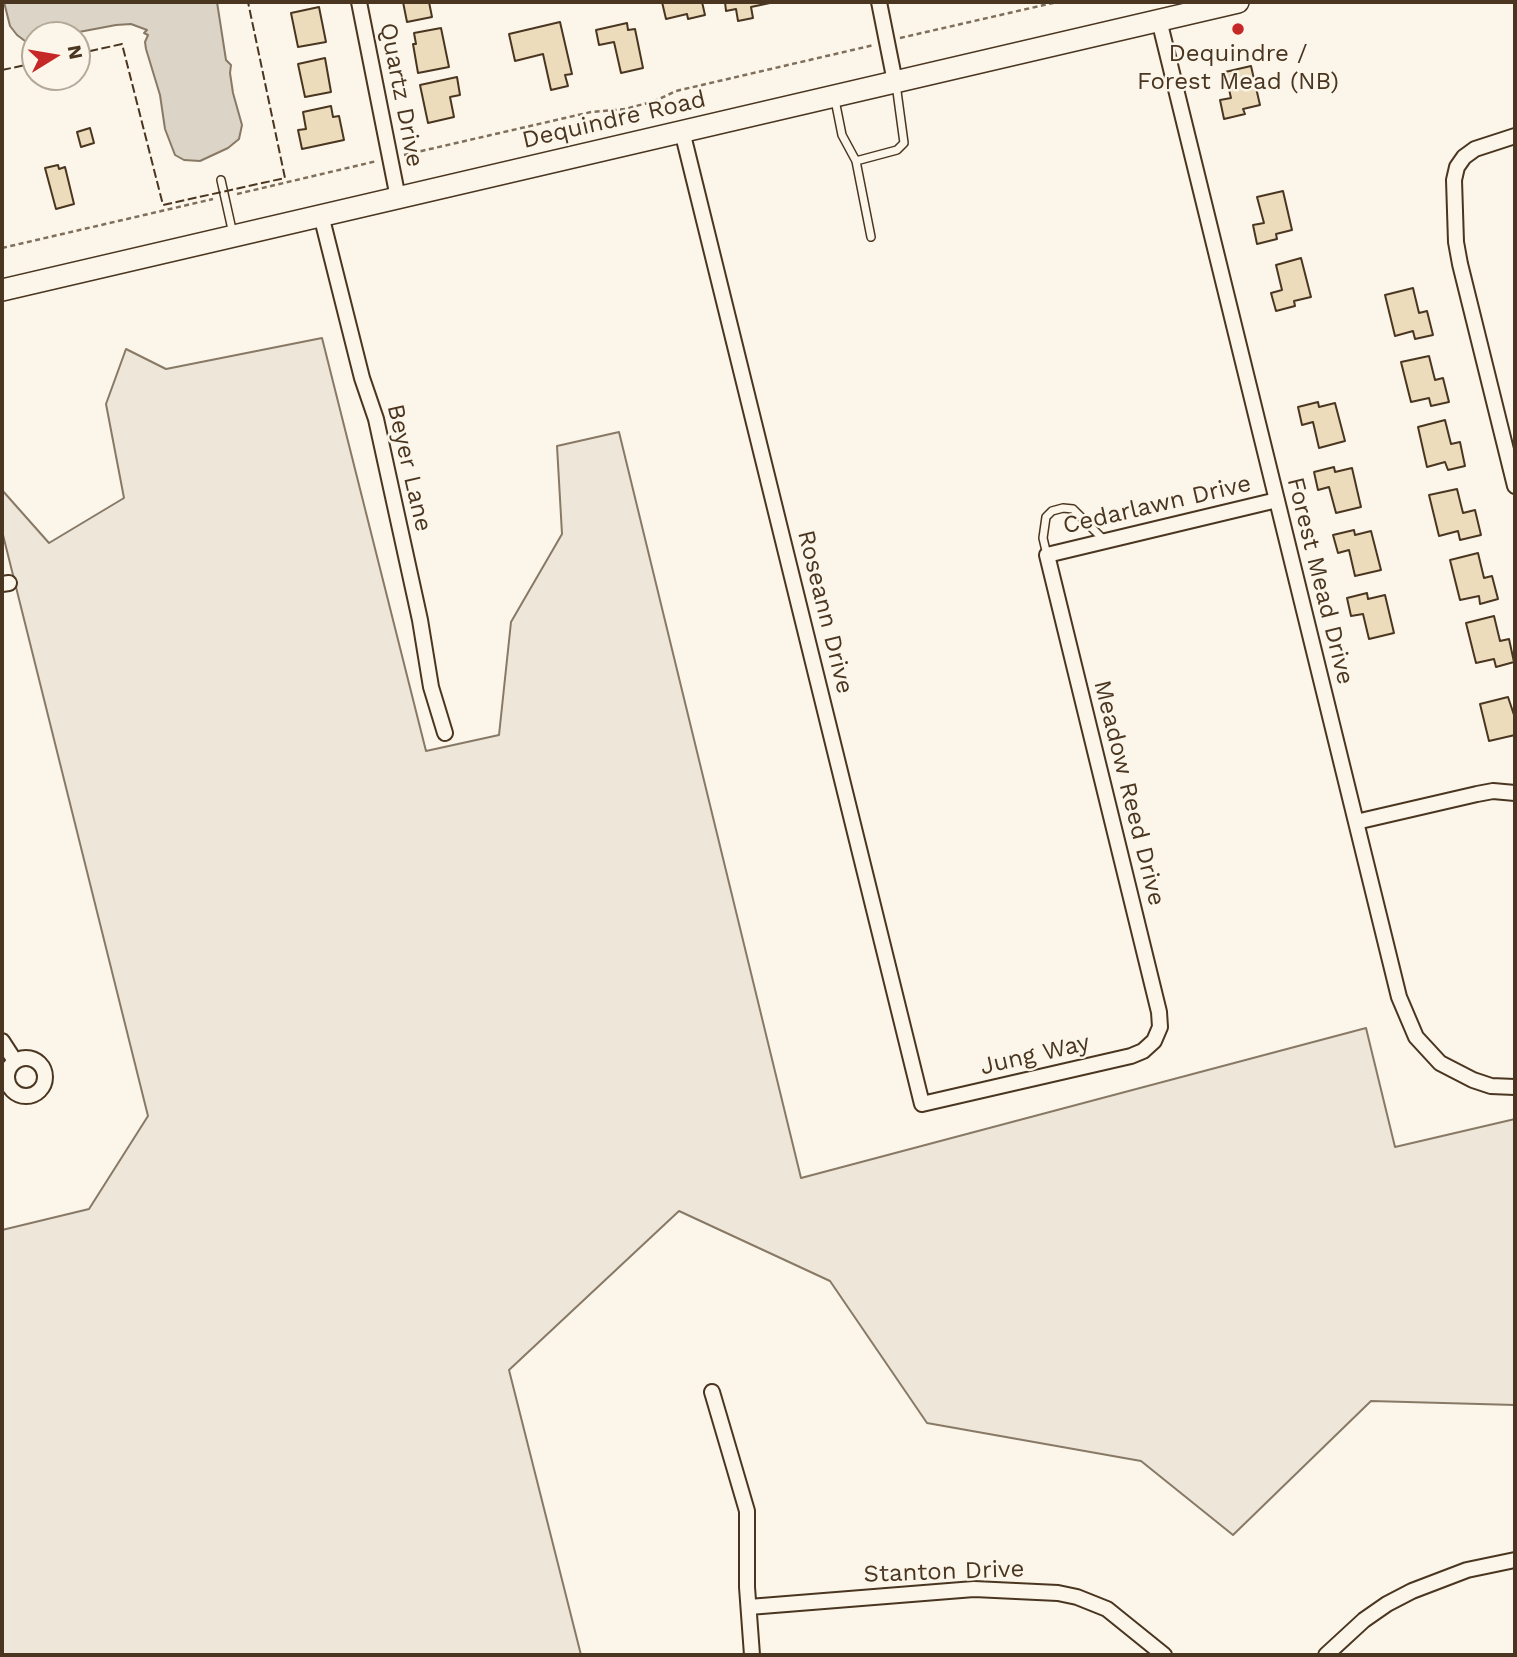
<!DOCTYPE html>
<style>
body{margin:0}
#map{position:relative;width:1517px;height:1657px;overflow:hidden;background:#fbf6e9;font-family:"Work Sans",sans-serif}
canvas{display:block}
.frame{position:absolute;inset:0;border:4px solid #4a3520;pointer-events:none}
.north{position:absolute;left:21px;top:21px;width:70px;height:70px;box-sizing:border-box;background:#fbf6e9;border:2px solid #b4a999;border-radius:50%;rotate:79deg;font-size:19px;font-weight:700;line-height:28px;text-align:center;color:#4a3520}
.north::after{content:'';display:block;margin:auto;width:24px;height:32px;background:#c62828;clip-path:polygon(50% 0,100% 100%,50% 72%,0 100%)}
</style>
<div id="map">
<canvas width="1517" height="1657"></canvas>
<div class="frame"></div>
<div class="north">N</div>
</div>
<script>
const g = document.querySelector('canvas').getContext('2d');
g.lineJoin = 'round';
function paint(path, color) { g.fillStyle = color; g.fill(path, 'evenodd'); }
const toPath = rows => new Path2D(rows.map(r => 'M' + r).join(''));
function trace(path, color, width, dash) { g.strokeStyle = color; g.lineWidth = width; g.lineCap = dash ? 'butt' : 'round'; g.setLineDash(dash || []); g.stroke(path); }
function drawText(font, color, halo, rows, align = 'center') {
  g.font = font + ' "Work Sans",sans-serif'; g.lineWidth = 5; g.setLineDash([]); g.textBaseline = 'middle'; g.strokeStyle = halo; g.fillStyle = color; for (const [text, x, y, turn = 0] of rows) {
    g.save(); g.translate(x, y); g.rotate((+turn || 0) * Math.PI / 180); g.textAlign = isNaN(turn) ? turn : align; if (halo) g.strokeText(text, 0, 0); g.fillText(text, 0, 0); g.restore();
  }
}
const green = toPath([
 [322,338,426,751,499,735,511,622,562,534,557,446,619,432,801,1178,1366,1028,1395,1147,1515,1119,1515,1405,1371,1401,1233,1535,1141,1461,927,1423,830,1281,679,1211,509,1370,581,1655,2,1655,2,1230,89,1209,148,1116,2,531,2,490,49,543,124,498,106,404,126,349,166,369,322,338]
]);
paint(green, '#ede6d9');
trace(green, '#887966', 2);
const water = toPath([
 [4,2,217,2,226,60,231,65,230,73,233,93,242,125,239,139,228,148,200,161,184,160,175,155,165,129,160,95,146,49,145,42,148,35,144,33,147,30,131,24,116,25,63,35,35,35,35,40,25,41,17,35,10,26,4,2]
]);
paint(water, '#dcd4c6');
trace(water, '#887966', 2);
const building = toPath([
 [403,2,429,2,432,17,407,22,403,2],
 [662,2,702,2,705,15,688,19,687,14,666,19,662,2],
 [725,2,770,2,770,3,751,7,753,18,738,21,736,9,726,11,725,2],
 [319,7,326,42,298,47,291,13,319,7],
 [560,22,572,74,565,75,568,86,551,90,543,54,515,61,509,34,560,22],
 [627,23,628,30,635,29,643,68,621,73,614,42,599,45,596,30,627,23],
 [441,28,449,67,418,73,413,44,416,44,414,33,441,28],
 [325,58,331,92,305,97,298,64,325,58],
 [1251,66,1260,105,1243,109,1245,114,1224,119,1220,100,1231,98,1225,72,1251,66],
 [457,77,460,95,450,97,454,117,428,123,420,85,457,77],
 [331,106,333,117,339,116,344,140,302,149,298,130,306,129,303,112,331,106],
 [90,128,94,143,81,147,77,132,90,128],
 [58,165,59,169,65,167,74,204,56,209,45,168,58,165],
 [1283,191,1292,230,1276,234,1277,239,1257,244,1253,225,1264,223,1257,197,1283,191],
 [1301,258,1311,297,1294,301,1295,306,1276,311,1271,293,1282,290,1276,265,1301,258],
 [1413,288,1419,313,1427,311,1433,335,1415,339,1413,331,1395,336,1385,295,1413,288],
 [1429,356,1435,380,1443,378,1449,402,1431,406,1429,398,1411,402,1401,362,1429,356],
 [1318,402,1319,407,1335,403,1345,441,1319,448,1313,422,1302,425,1298,407,1318,402],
 [1445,420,1451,444,1460,442,1465,466,1448,470,1445,462,1427,467,1418,427,1445,420],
 [1334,467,1335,472,1352,468,1361,507,1336,513,1329,487,1318,490,1314,472,1334,467],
 [1457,489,1463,513,1475,510,1481,535,1460,540,1458,531,1439,536,1429,495,1457,489],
 [1354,530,1355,535,1371,531,1381,570,1355,576,1349,550,1338,553,1333,535,1354,530],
 [1478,553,1484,578,1492,576,1498,599,1480,604,1479,596,1460,600,1450,560,1478,553],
 [1367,593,1368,599,1385,595,1394,633,1369,639,1363,614,1351,616,1347,598,1367,593],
 [1494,616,1500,641,1509,639,1514,662,1496,667,1494,659,1476,663,1466,623,1494,616],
 [1508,697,1515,718,1515,735,1489,741,1480,704,1508,697]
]);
paint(building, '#ecdcbc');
trace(building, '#4a3520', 2);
const lane = toPath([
 [835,100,842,135,856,161,897,150,904,143,896,84],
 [856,161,871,237],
 [221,180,233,234],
 [1047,555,1043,538,1046,517,1052,511,1063,508,1073,509,1105,541]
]);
const street = toPath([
 [359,2,398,198],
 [879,2,895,82],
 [1159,20,1399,997,1416,1037,1440,1063,1473,1080,1491,1086,1515,1087],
 [682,131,922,1104,1131,1056,1143,1051,1154,1041,1160,1027,1159,1012,1047,555,1277,500],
 [1515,136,1475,149,1464,157,1457,167,1454,180,1456,242,1460,264,1515,486],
 [321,215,362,378,376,419,420,620,431,687,445,733],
 [2,584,9,583],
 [1356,822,1477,794,1493,791,1515,793],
 [2,1041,15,1061],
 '7 1077a19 19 0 1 1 38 0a19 19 0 1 1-38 0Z',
 [712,1392,747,1511,747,1587,752,1655],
 [749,1607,974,1589,1058,1593,1077,1597,1107,1609,1164,1655],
 [1326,1655,1364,1620,1387,1604,1412,1591,1467,1570,1515,1560]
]);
const secondary = toPath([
 [2,290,1238,2]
]);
trace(lane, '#4a3520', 10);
trace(street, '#4a3520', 18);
trace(secondary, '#4a3520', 24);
trace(toPath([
 [900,38,1057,2],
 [404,155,591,112,625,109,655,101,676,91,874,45],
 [237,194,377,161],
 [2,248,213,199]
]), '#7f6f5c', 2.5, [5, 3.5]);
trace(lane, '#fbf6e9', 7);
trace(street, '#fbf6e9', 14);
trace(secondary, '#fbf6e9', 21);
trace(toPath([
 [77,54,122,44,163,205,285,178,248,2],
 [2,70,35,63]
]), '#4a3520', 2, [9, 3.5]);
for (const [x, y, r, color] of [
 [1238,29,7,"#c62828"]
]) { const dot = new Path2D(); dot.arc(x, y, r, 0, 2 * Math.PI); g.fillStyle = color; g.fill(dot); trace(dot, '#fbf6e9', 2.5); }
drawText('24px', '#4a3520', '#fbf6e9', [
 ["Dequindre /",1238,54],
 ["Forest Mead (NB)",1238,82]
]);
drawText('24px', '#4a3520', '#fbf6e9', [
 ["Quartz Drive",401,95,79],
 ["Dequindre Road",614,120,-13],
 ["Beyer Lane",409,468,77],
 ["Cedarlawn Drive",1157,505,-13],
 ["Forest Mead Drive",1320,581,76],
 ["Roseann Drive",825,612,76],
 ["Meadow Reed Drive",1129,793,76],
 ["Jung Way",1035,1055,-13],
 ["Stanton Drive",944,1572,-2]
]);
</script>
